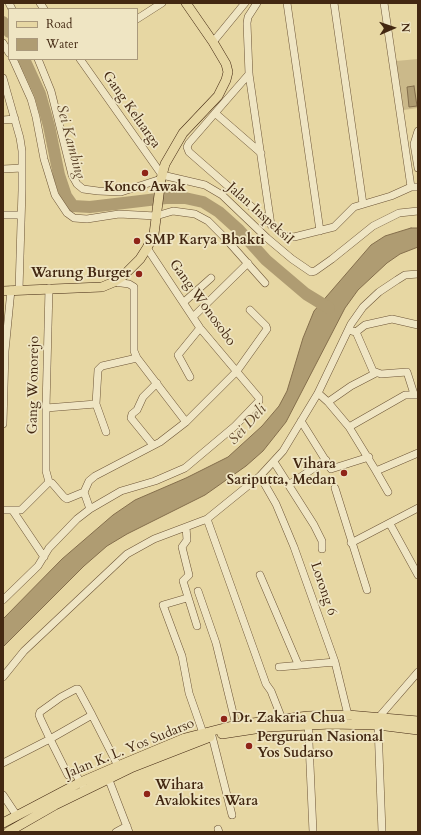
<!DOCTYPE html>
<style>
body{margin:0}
#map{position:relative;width:421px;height:835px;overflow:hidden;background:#e7d7a3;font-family:Cardo,serif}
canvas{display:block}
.frame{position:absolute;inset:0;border:4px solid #432812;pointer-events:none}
.legend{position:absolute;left:8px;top:8px;width:130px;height:52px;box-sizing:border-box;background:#efe5c3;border:1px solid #aa997c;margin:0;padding:5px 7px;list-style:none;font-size:12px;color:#432812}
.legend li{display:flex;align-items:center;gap:8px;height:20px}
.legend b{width:20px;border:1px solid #aa997c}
.north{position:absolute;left:373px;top:8px;width:40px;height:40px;-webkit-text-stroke:3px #efe5c3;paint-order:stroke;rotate:88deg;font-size:11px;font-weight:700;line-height:16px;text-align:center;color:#432812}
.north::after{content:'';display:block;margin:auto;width:14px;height:18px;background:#432812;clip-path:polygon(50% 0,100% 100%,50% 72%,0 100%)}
</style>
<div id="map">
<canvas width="421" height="835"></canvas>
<div class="frame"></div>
<ul class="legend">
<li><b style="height:5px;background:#e7d7a3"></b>Road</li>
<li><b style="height:11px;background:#af9c72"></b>Water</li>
</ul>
<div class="north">N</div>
</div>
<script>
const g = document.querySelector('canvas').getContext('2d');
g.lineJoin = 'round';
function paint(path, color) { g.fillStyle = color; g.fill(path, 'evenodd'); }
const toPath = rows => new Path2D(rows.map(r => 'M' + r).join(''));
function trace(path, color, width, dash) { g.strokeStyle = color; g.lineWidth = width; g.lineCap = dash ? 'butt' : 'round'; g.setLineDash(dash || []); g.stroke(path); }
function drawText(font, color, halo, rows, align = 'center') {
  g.font = font + ' Cardo,serif'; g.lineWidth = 3.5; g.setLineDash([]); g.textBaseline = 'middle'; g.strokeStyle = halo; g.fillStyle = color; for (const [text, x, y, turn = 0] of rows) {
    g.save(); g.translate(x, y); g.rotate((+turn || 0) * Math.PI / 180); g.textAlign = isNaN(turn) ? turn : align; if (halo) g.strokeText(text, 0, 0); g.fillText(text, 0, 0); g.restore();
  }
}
paint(toPath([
 [418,59,418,108,403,110,396,61]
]), '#cbb98a');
const water = toPath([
 [414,86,417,106,409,107,407,87,414,86],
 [411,228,418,228,418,247,400,254,387,263,358,290,345,308,286,422,263,451,246,466,205,495,127,534,107,546,84,566,3,647,3,619,62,559,113,515,135,500,186,478,228,457,262,426,279,406,287,391,303,338,314,311,371,245,385,236,411,228]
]);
paint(water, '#af9c72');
trace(water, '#846e4c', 1);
trace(toPath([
 [3,22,9,32],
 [24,59,40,94,49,126,59,175,66,196,73,206,90,207,166,198,185,198,203,202,219,212,239,230,266,260,306,294,329,308]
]), '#af9c72', 12);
const minor = toPath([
 [9,3,12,9],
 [40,3,44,9],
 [257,3,248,17,247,23,249,74,271,225],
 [287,3,320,231],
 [334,3,363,204],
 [384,3,411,187],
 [137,19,162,3],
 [213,42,245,3],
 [3,43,9,53],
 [13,59,31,99,36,117,44,159,55,195,67,213,74,218,87,219,119,214,156,216,173,211,195,214,208,221,226,239,265,283],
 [38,59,51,91,72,175,77,184,83,189,98,191,121,192,161,179],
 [80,59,162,175,205,185,222,195,267,238,292,259,311,272,315,271,332,259,373,226,399,213,418,211],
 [249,74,189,143,187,147,189,152,285,236,294,237,334,227,354,207,391,196,411,187,418,187],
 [3,78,20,138,22,151,22,190,19,290],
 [215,113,261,153],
 [3,120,15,119],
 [418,131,414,144,418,168],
 [3,169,22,168],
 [3,215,21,215],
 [114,282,129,284,134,287,134,351,137,358,186,422],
 [184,302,211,278],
 [193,317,248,263],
 [352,331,356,332,365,325,392,319,418,325],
 [356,332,373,371,381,374,407,372,414,394],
 [190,377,178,355,200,328],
 [318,393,328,402,351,386,376,373],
 [328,402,349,427,376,471,418,453],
 [46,408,96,404],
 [301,421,331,469,369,457],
 [3,424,5,351,11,290],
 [349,427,405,395,418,395],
 [106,432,96,404,98,370,102,366,137,358],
 [153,445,131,418,132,414,137,410,143,397,157,383],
 [274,462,314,525,322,541,322,549],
 [376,471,388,492],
 [260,476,276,504,294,547,335,662,348,715],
 [49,482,46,471,46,408,49,288],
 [49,482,52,483,64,497,67,499,84,492],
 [290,484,326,460],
 [335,488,367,590],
 [90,509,84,492,89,481,95,476,160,442,186,422,237,371,267,329,266,326,250,310],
 [3,510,21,510,49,482],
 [13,511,44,557],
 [207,519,266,684,271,691,282,719],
 [390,524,418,575],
 [186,527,187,540,182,547,189,575,183,581,197,626],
 [351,543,418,508],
 [260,575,298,664],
 [198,591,216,643,236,725],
 [187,598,163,605,182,656,189,693,203,733],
 [3,600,38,566,49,548,77,519,90,509,121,491,155,481,185,468,235,426,259,401,259,398,200,328,147,248],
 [279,667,335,662],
 [3,677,24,651,127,554,154,539,207,519,260,476,283,451,318,393,351,324,363,307,379,292,397,280,405,275,418,274],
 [92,715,118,766],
 [379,717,418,672],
 [308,720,313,832],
 [378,725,382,832],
 [212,736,232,815],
 [3,763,50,739,92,715,78,689,76,689,61,697,40,712,39,715,41,720,50,739,68,775,75,773,83,786],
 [107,775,129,832],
 [3,795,17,816],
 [218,829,219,832],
 [116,832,127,826]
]);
const major = toPath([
 [3,291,102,287,114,282,123,276,140,259,147,248,154,234,161,179,165,164,183,133,218,96,226,80,228,72,226,64,213,42,186,3],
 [222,734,268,727,331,724,378,725,418,730],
 [3,823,81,782,118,766,185,738,236,725,308,716,348,715,418,721],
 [8,832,55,805,133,767,210,737]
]);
trace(minor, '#6c5436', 8);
trace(major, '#432812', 10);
trace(minor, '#efe5c3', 7);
trace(major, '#e7d7a3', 9);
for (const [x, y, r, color] of [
 [145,173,4,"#8f2418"],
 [137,241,4,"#8f2418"],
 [139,274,4,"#8f2418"],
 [344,473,4,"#8f2418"],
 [224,719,4,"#8f2418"],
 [249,746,4,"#8f2418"],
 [147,794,4,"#8f2418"]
]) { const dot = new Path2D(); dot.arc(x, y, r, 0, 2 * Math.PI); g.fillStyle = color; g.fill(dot); trace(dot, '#efe5c3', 1.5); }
drawText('14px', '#432812', '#efe5c3', [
 ["Gang Keluarga",131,110,55],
 ["Jalan InspeksiI",260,214,42],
 ["Gang Wonosobo",202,303,54],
 ["Gang Wonorejo",34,385,-89],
 ["Lorong 6",323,589,71],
 ["Jalan K. L. Yos Sudarso",130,749,-22]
]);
drawText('bold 14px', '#432812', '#efe5c3', [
 ["Konco Awak",145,188,"center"],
 ["SMP Karya Bhakti",145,241],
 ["Warung Burger",131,274,"right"],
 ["Vihara",336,465,"right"],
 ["Sariputta, Medan",336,481,"right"],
 ["Dr. Zakaria Chua",232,719],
 ["Perguruan Nasional",257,738],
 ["Yos Sudarso",257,754],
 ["Wihara",155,786],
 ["Avalokites Wara",155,802]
], 'left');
drawText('italic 15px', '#5e452a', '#efe5c3', [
 ["Sei Kambing",70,142,75],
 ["Sei Deli",248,425,-48]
]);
</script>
